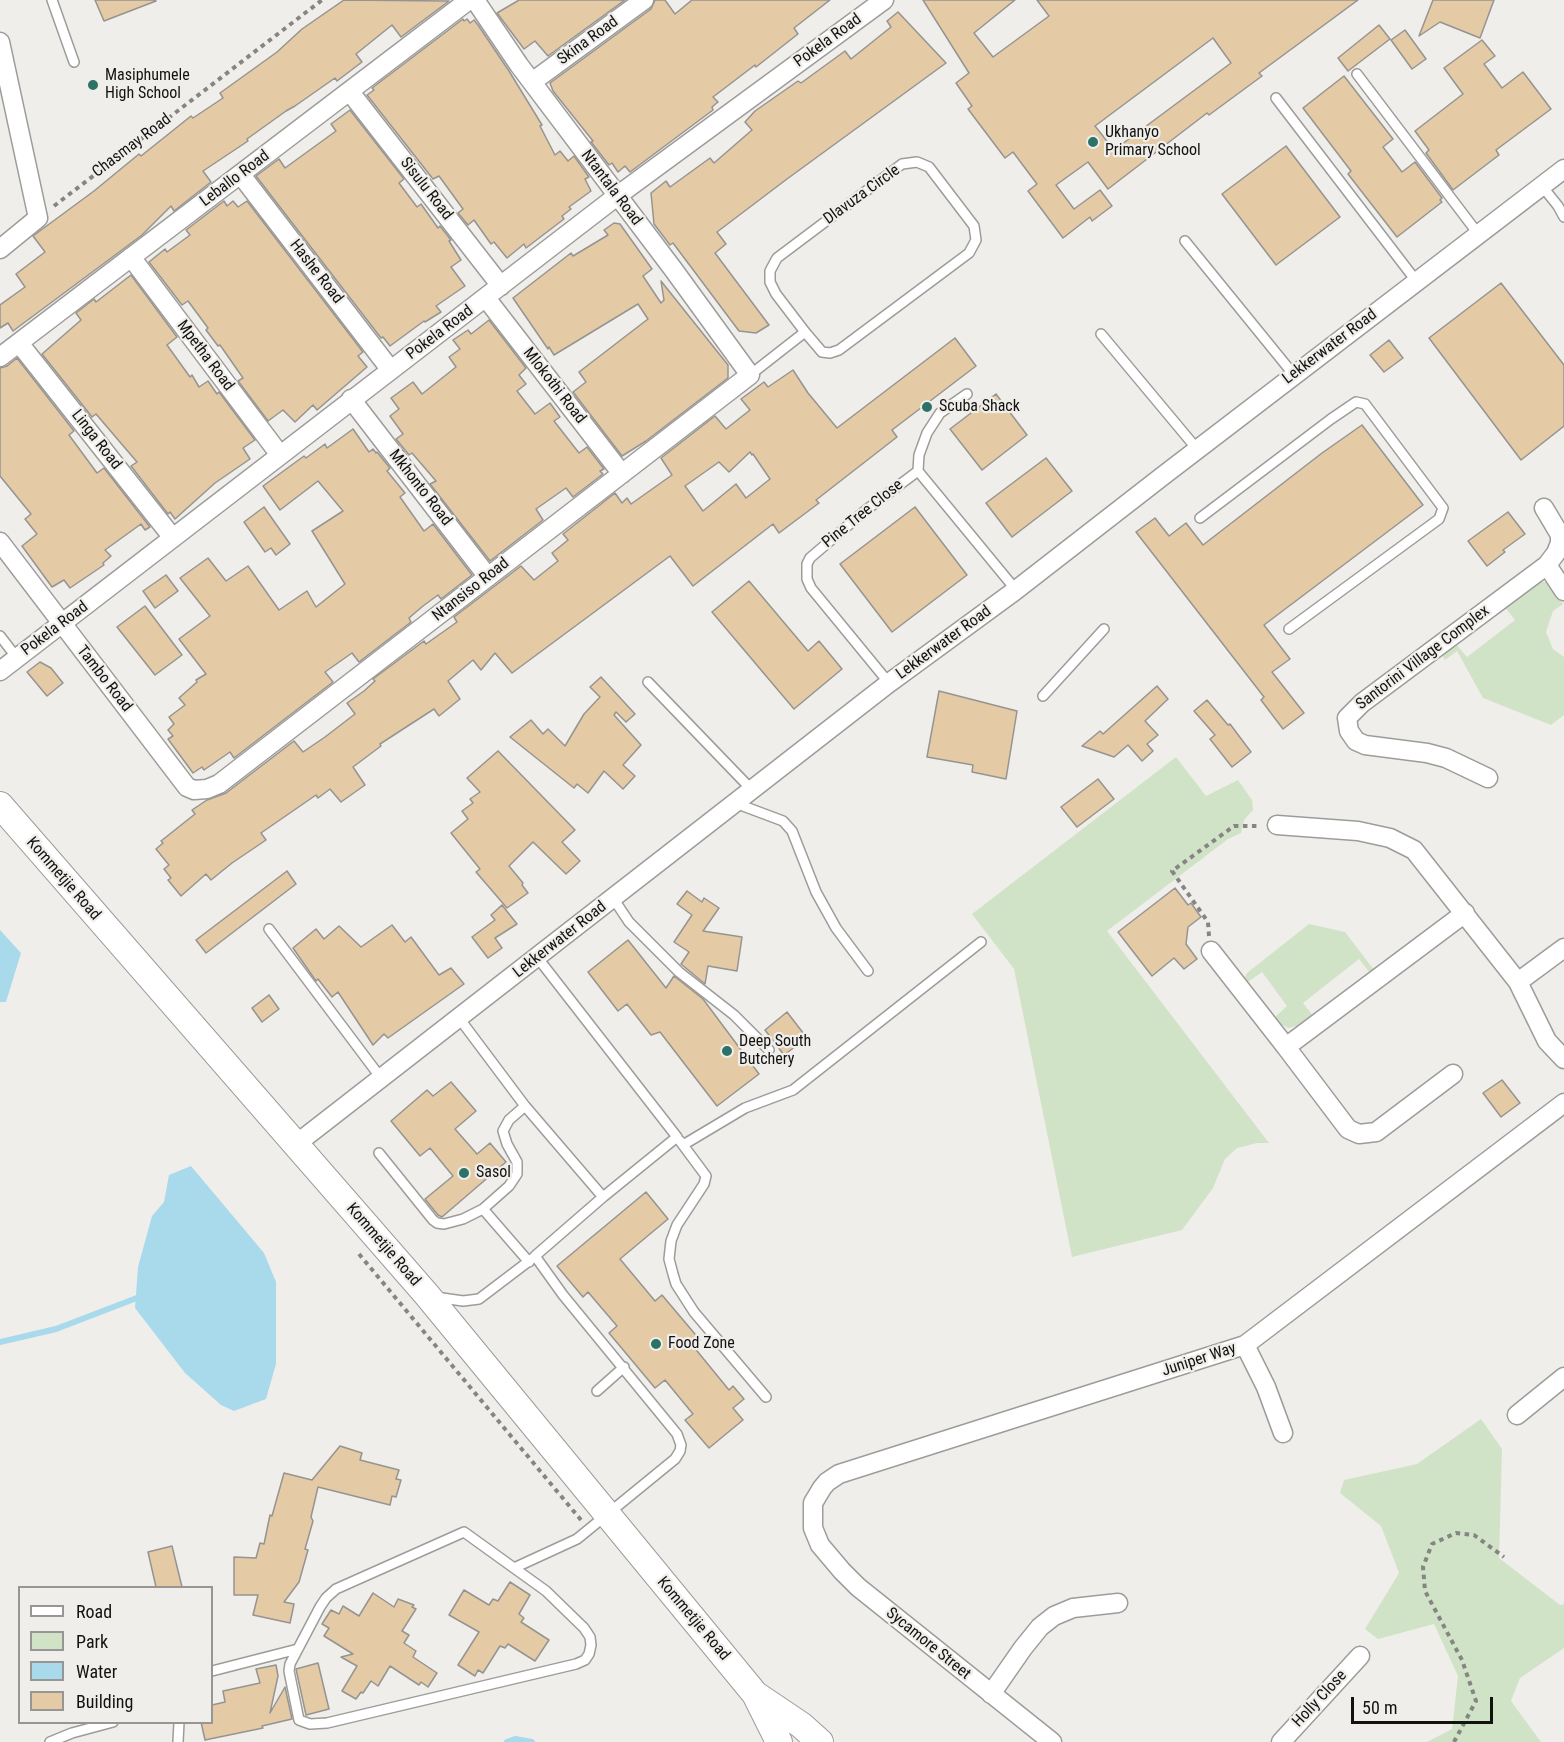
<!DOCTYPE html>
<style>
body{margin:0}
#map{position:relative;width:1564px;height:1742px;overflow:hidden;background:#f0eeeb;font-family:"Roboto Condensed",sans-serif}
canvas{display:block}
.legend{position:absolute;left:18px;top:1586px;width:195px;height:138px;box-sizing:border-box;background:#f0eeeb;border:2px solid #979694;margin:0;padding:8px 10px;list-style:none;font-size:18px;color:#121211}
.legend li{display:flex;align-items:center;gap:12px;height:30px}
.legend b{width:30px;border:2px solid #979694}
.scale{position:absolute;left:1351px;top:1697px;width:142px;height:27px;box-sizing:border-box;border:3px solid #121211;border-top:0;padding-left:8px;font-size:18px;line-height:21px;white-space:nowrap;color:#121211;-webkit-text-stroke:4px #f0eeeb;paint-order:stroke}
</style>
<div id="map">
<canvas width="1564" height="1742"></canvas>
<ul class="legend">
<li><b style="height:8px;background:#fff"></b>Road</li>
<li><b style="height:16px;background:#d0e3c7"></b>Park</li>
<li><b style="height:16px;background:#a8daec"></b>Water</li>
<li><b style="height:16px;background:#e4caa5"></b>Building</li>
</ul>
<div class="scale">50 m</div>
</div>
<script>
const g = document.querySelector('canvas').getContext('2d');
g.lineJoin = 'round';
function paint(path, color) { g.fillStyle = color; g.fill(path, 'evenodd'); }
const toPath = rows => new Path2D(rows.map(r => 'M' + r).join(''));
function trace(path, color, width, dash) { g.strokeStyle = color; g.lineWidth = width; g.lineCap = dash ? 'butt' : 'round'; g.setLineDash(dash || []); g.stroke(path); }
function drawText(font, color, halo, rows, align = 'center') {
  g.font = font + ' "Roboto Condensed",sans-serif'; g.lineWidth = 4.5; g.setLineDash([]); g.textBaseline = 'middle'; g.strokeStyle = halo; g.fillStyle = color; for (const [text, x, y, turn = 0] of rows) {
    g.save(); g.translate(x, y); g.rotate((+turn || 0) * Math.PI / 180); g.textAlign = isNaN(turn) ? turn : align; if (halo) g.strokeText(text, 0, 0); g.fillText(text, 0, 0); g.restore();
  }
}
paint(toPath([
 [1536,582,1547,582,1563,604,1553,611,1546,632,1553,649,1564,657,1564,715,1551,725,1483,698,1457,651,1445,660,1441,654,1456,644,1467,657,1515,620,1504,606],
 [1176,757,1206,796,1238,780,1252,800,1253,810,1244,820,1241,833,1228,839,1107,931,1269,1143,1257,1143,1237,1148,1225,1159,1213,1188,1182,1230,1072,1257,1014,969,972,914],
 [1309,924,1345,932,1374,970,1370,973,1359,959,1303,1003,1314,1017,1305,1024,1288,1028,1279,1023,1274,1018,1287,1006,1262,972,1248,982,1245,977,1247,973],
 [1481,1419,1502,1449,1499,1558,1560,1605,1564,1604,1564,1648,1520,1678,1511,1701,1541,1742,1427,1742,1452,1729,1458,1676,1434,1624,1378,1639,1365,1629,1399,1573,1381,1526,1340,1493,1344,1480,1417,1464]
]), '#d0e3c7');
paint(toPath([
 [0,930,21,953,6,1002,0,1002],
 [191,1166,264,1253,276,1282,276,1364,266,1399,234,1411,221,1405,185,1373,135,1308,138,1267,152,1216,164,1202,169,1175]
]), '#a8daec');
trace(toPath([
 [0,1342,56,1329,142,1296],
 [507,1742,515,1739,532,1742]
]), '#a8daec', 6);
const building = toPath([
 [95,0,155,0,156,1,104,21,95,0],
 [344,0,449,1,401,37,392,25,356,54,362,62,337,81,335,78,295,106,286,111,247,139,248,141,203,171,211,182,174,211,171,206,142,235,13,331,8,323,0,328,0,305,25,287,16,274,45,252,33,236,94,191,139,154,141,156,191,116,193,118,223,98,220,93,277,52,302,29,344,0],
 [519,0,625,0,548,56,535,41,524,49,497,13,519,0],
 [655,0,665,0,675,14,692,0,830,0,794,28,798,34,756,67,755,65,713,97,718,102,712,107,713,110,630,172,625,166,618,172,612,163,609,165,591,142,593,141,553,91,550,83,651,9,655,0],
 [923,0,1015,0,974,33,993,57,1049,16,1037,0,1358,0,1259,73,1262,76,1209,115,1207,113,1108,189,1088,162,1056,185,1074,209,1100,190,1112,206,1092,221,1090,217,1063,238,1028,191,1037,184,1013,152,1005,158,968,109,972,106,956,83,969,73,923,0],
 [1213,38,1231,63,1114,150,1095,126,1213,38],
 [1433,0,1494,0,1480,38,1440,22,1419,36,1433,0],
 [898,12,946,63,787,179,717,232,726,244,715,253,769,325,756,333,739,331,673,243,670,245,654,224,651,193,666,181,670,187,710,158,714,163,752,130,745,122,755,111,798,81,801,83,845,51,851,59,891,27,887,21,898,12],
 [463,19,464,21,467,19,470,23,474,20,478,25,509,71,542,125,540,126,555,155,560,151,568,161,574,156,589,177,585,179,591,191,569,207,571,209,562,216,564,219,526,248,524,244,507,258,494,242,491,244,474,220,468,225,458,213,463,209,439,176,433,179,367,95,374,90,372,88,463,19],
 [1379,25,1390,39,1348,71,1338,58,1379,25],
 [1405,30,1426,59,1412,69,1391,40,1405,30],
 [1482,40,1495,56,1484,64,1502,88,1523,72,1551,109,1496,150,1499,155,1453,190,1426,153,1429,150,1415,131,1463,94,1444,68,1482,40],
 [1344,76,1393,139,1383,147,1402,172,1415,162,1442,198,1440,200,1442,202,1397,237,1348,174,1351,171,1303,108,1344,76],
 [350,110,404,179,399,183,417,207,421,204,438,228,440,226,451,240,449,241,461,260,451,267,465,286,436,306,441,312,425,322,424,321,390,346,383,337,381,338,256,176,279,159,285,168,336,131,331,124,350,110],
 [1286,146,1340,217,1276,265,1222,194,1286,146],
 [224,201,227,206,233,201,238,207,247,201,363,352,358,356,367,367,317,410,313,405,295,422,283,410,268,421,238,381,243,378,220,345,218,346,206,330,208,328,188,301,182,305,149,262,165,249,167,252,190,235,186,230,224,201],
 [614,223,620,224,652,269,643,276,661,303,664,300,661,281,728,365,728,378,646,441,622,456,573,392,586,382,579,372,648,319,638,304,554,355,549,347,548,349,513,298,571,253,573,256,608,235,604,230,614,223],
 [131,275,177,337,167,345,190,377,192,375,199,387,208,381,217,394,219,392,255,440,243,448,250,459,215,483,175,519,170,512,168,514,131,466,137,462,96,414,92,417,42,354,81,320,76,313,94,299,96,302,131,275],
 [1501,283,1564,365,1564,426,1521,460,1429,338,1501,283],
 [489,320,526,368,519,375,526,384,517,391,535,414,550,403,560,417,554,421,579,453,587,447,604,469,600,471,603,474,573,497,566,488,536,509,543,520,490,561,430,484,436,481,412,453,409,455,396,439,403,434,390,416,399,409,391,398,413,382,422,394,456,367,449,357,460,349,453,340,468,330,471,334,489,320],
 [955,338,976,366,892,430,897,437,816,500,819,503,779,533,773,524,693,586,670,556,512,673,495,653,481,670,473,660,448,681,460,699,439,716,434,709,380,744,381,746,353,767,365,785,341,802,330,789,318,798,316,795,261,833,266,840,232,863,211,880,206,874,181,896,168,880,171,878,164,869,169,865,156,849,163,843,161,841,195,814,192,810,207,800,226,793,294,741,303,752,325,737,355,714,347,703,364,691,375,681,373,679,424,641,426,644,457,622,454,617,521,566,534,580,558,561,552,553,568,540,563,534,615,493,622,503,627,498,631,504,672,475,661,458,715,416,726,429,750,410,741,399,764,382,768,387,793,370,808,393,837,428,955,338],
 [750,452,752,455,753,454,770,479,746,498,736,484,703,511,685,486,719,462,729,472,750,452],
 [1389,340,1403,358,1384,372,1370,355,1389,340],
 [17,358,74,431,69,435,97,473,104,468,150,527,145,530,141,524,105,550,111,556,103,563,104,565,70,588,64,580,52,587,22,546,37,534,25,519,31,514,0,476,0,368,7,366,17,358],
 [996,394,1027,435,982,470,950,429,996,394],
 [1362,425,1423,505,1264,625,1290,659,1272,672,1304,713,1283,729,1261,700,1264,697,1136,532,1155,518,1169,536,1186,523,1203,545,1322,453,1362,425],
 [353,429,369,452,373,449,376,453,377,452,390,468,387,471,405,493,400,497,424,531,433,524,472,575,441,599,438,595,423,606,409,618,411,622,359,662,352,653,325,672,333,682,234,758,230,752,204,770,202,767,193,773,168,739,173,736,168,730,174,724,169,717,185,705,179,698,197,682,196,680,206,674,179,639,210,616,180,578,208,558,226,581,248,566,279,610,307,591,316,607,345,584,312,531,343,511,318,481,280,510,263,486,304,456,306,458,325,444,327,448,353,429],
 [1046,458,1072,491,1012,537,986,503,1046,458],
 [264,507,290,544,276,555,271,548,265,552,244,522,264,507],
 [915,507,967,575,892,632,840,564,915,507],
 [1508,512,1525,534,1503,550,1505,552,1487,566,1468,541,1508,512],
 [166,575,178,591,155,608,143,591,166,575],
 [749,581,808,651,819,641,842,669,794,709,712,612,749,581],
 [145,606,182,655,155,675,117,627,145,606],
 [40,662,51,668,63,683,47,696,27,672,40,662],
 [601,677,635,714,626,722,616,712,614,715,641,745,623,765,635,776,623,789,604,771,588,793,577,784,574,788,510,737,531,720,543,734,548,729,565,746,584,714,600,697,590,687,601,677],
 [1157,686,1168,699,1145,721,1158,735,1147,744,1153,751,1142,761,1128,745,1114,757,1082,746,1100,731,1103,734,1157,686],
 [939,691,1017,711,1006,779,972,772,973,765,927,757,939,691],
 [1207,700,1228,725,1230,724,1251,752,1232,767,1210,739,1215,735,1194,711,1207,700],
 [498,751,575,830,562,842,580,861,566,874,533,842,509,866,523,883,522,885,528,893,507,908,476,872,480,869,451,833,468,819,462,811,473,803,470,799,480,792,467,778,498,751],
 [1098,779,1114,799,1077,827,1061,807,1098,779],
 [287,871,296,884,206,953,196,940,287,871],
 [1175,888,1188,905,1191,903,1201,917,1188,927,1186,944,1197,959,1184,969,1174,958,1152,976,1118,932,1175,888],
 [687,891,702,902,704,898,719,908,703,931,742,937,737,971,708,966,705,984,681,964,689,952,674,942,692,915,677,904,687,891],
 [502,905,517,924,495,938,502,948,488,958,472,937,495,920,491,915,502,905],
 [392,925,405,942,411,937,439,975,451,968,464,984,388,1038,384,1034,373,1045,338,992,332,997,318,979,316,981,293,948,316,929,324,939,339,926,361,947,392,925],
 [628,940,666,988,674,976,703,999,759,1074,717,1106,660,1032,651,1035,627,1004,618,1011,588,972,628,940],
 [269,995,279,1009,262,1022,252,1008,269,995],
 [787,1012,807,1038,784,1055,765,1030,787,1012],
 [1502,1080,1520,1103,1501,1117,1483,1093,1502,1080],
 [451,1082,476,1111,455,1129,477,1154,490,1143,506,1162,442,1217,438,1215,425,1199,453,1176,430,1148,420,1156,391,1121,427,1090,433,1096,451,1082],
 [646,1192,668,1219,620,1259,655,1301,662,1295,700,1340,693,1346,729,1390,733,1386,744,1399,733,1408,743,1420,709,1448,685,1420,693,1414,665,1380,655,1388,609,1333,617,1326,588,1292,583,1297,557,1266,646,1192],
 [340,1446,362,1453,360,1460,399,1470,396,1479,401,1480,396,1497,392,1496,390,1505,318,1487,311,1517,313,1521,305,1549,308,1550,299,1582,284,1602,294,1604,290,1623,253,1615,258,1595,234,1595,234,1557,256,1558,260,1543,264,1544,270,1515,272,1516,284,1473,312,1480,340,1446],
 [172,1546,182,1587,156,1587,148,1552,172,1546],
 [510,1582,530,1595,519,1614,524,1618,521,1622,549,1640,535,1661,508,1644,505,1648,500,1646,483,1673,478,1670,475,1676,458,1665,479,1632,449,1615,464,1590,489,1605,493,1599,498,1601,510,1582],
 [373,1593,394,1607,398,1599,414,1605,412,1607,416,1609,402,1631,409,1635,404,1643,416,1651,413,1657,437,1673,428,1687,421,1682,419,1685,390,1666,378,1686,371,1681,363,1693,361,1692,356,1699,342,1691,357,1666,341,1657,353,1654,324,1636,329,1628,322,1624,331,1610,339,1614,343,1606,359,1616,373,1593],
 [318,1663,329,1709,306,1715,296,1669,318,1663],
 [276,1665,278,1676,270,1713,285,1687,292,1719,262,1726,263,1728,205,1740,201,1722,212,1722,212,1705,225,1702,223,1691,260,1683,256,1669,276,1665]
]);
paint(building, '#e4caa5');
trace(building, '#969491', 1.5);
const lane = toPath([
 [52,0,74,62],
 [1357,74,1479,235],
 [1276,98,1417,282],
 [1542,186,1558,206,1564,217],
 [1185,241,1294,375],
 [1101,334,1197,449],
 [750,375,805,332,776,294,770,282,770,271,777,258,902,164,917,162,929,167,974,226,976,240,969,253,839,350,830,353,822,352,805,332],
 [918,471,919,455,927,433,940,413,967,394],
 [1200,518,1331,419,1356,402,1365,404,1443,508,1439,519,1289,629],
 [0,636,17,658],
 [648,682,752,790],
 [889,683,811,588,807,579,807,564,810,558,866,510,918,471,1016,590],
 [1043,696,1104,629],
 [735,803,783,821,792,831,816,892,836,928,868,971],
 [613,898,629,922,679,972,734,1015,769,1050],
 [269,929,381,1078],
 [459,1018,525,1106,603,1197],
 [525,1106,509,1120,503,1131,507,1144,517,1162,517,1174,509,1186,483,1209,529,1262],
 [680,1141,706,1176,704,1184,677,1225,671,1241,669,1259,673,1274,676,1284,694,1312,766,1397],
 [683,1145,745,1108,793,1090,981,942],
 [379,1153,433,1220,437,1223,444,1224,463,1219,483,1209],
 [435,1297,463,1301,479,1299,533,1258],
 [597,1391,624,1367],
 [514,1568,546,1591,584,1628,590,1637,591,1645,589,1654,585,1660,576,1664,327,1723,310,1724,299,1720,289,1671,290,1664,320,1607,326,1598,336,1589,464,1532,514,1568,577,1539,675,1459,680,1451,681,1445,677,1434,563,1295,535,1256,603,1197,677,1137,537,957],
 [212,1671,298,1649],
 [50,1742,72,1733,113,1722],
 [178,1742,179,1722]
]);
const street = toPath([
 [0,42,38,218,0,249],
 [532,82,644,0],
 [350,92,501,286],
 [241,175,390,369],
 [131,257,280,455],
 [486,298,622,474],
 [19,343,173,538],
 [0,357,469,0],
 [351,399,488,577],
 [1544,508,1560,535,1560,543,1556,553,1547,565],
 [0,542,187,787,194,790,207,789,219,784,750,375,673,269,519,65,475,0],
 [0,671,617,196,884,0],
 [1488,778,1446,758,1427,753,1365,745,1356,741,1349,731,1347,718,1362,703,1547,565,1564,591],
 [1277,825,1358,831,1390,838,1414,850,1518,982,1547,1041,1564,1059],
 [1211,951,1286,1047,1465,913],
 [1518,982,1564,948],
 [1286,1047,1348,1129,1359,1134,1376,1132,1453,1074],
 [295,1145,889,683,1016,590,1164,475,1564,169],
 [1245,1345,1266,1387,1283,1433],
 [1517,1415,1564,1377],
 [991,1694,1023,1648,1040,1627,1054,1616,1073,1608,1118,1603],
 [1052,1742,858,1587,842,1571,820,1545,813,1528,813,1503,822,1488,827,1482,839,1474,1245,1345,1564,1103],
 [1281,1742,1360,1656]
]);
const secondary = toPath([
 [0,805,427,1295,755,1694,779,1742],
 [758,1696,801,1725,820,1742]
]);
trace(lane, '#9e9c9a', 12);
trace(street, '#9e9c9a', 21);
trace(secondary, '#9e9c9a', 28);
trace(toPath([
 [54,206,322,0],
 [1209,936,1208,922,1172,871,1234,826,1259,826],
 [359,1254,581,1520],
 [1454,1742,1476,1701,1462,1660,1425,1591,1423,1567,1432,1544,1456,1533,1474,1535,1504,1557]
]), '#868583', 4, [4.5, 4.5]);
trace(lane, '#fff', 9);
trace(street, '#fff', 18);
trace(secondary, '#fff', 26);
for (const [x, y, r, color] of [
 [93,85,6,"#2c7267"],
 [1093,142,6,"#2c7267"],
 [927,407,6,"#2c7267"],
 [727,1051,6,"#2c7267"],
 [464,1173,6,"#2c7267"],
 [656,1344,6,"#2c7267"]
]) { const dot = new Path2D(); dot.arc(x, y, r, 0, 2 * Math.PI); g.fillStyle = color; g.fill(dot); trace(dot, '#f0eeeb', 2); }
drawText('16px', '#121211', '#f0eeeb', [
 ["Skina Road",588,41,-36],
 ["Pokela Road",828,41,-36],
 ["Chasmay Road",132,146,-37],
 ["Leballo Road",235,179,-37],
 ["Ntantala Road",611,188,53],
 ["Sisulu Road",426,189,52],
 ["Dlavuza Circle",862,195,-36],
 ["Hashe Road",316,272,52],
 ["Pokela Road",440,333,-37],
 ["Lekkerwater Road",1330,347,-37],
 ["Mpetha Road",205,356,53],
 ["Mlokothi Road",554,386,52],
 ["Linga Road",96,440,52],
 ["Mkhonto Road",420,488,52],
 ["Pine Tree Close",863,514,-39],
 ["Ntansiso Road",471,590,-38],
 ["Pokela Road",55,629,-37],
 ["Lekkerwater Road",944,643,-36],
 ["Santorini Village Complex",1423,658,-37],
 ["Tambo Road",104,679,52],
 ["Kommetjie Road",63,879,49],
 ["Lekkerwater Road",560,940,-38],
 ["Kommetjie Road",383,1245,49],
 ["Juniper Way",1199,1360,-18],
 ["Kommetjie Road",693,1619,50],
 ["Sycamore Street",928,1644,39],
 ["Holly Close",1320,1699,-47]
]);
drawText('16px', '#121211', '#f0eeeb', [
 ["Masiphumele",105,76],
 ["High School",105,94],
 ["Ukhanyo",1105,133],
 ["Primary School",1105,151],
 ["Scuba Shack",939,407],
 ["Deep South",739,1042],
 ["Butchery",739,1060],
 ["Sasol",476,1173],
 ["Food Zone",668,1344]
], 'left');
</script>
